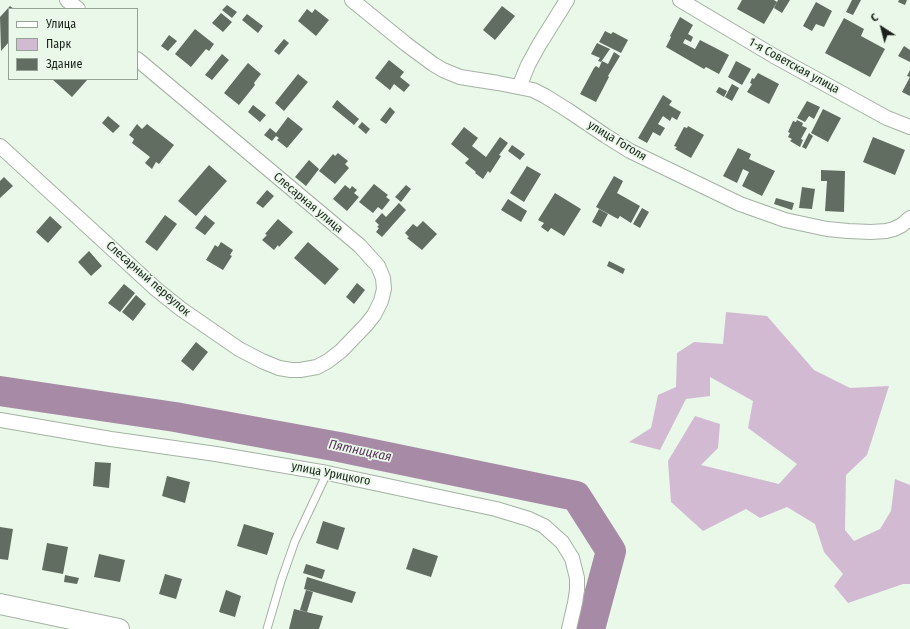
<!DOCTYPE html>
<meta charset="utf-8">
<style>
body{margin:0}
#map{position:relative;width:910px;height:629px;overflow:hidden;background:#e9f8e9;font-family:"Fira Sans Condensed",sans-serif}
canvas{display:block}
.legend{position:absolute;left:8px;top:8px;width:130px;height:72px;box-sizing:border-box;background:#e9f8e9;border:1px solid #97a297;margin:0;padding:5px 7px;list-style:none;font-size:12px;color:#1c211c}
.legend li{display:flex;align-items:center;gap:8px;height:20px}
.legend b{width:20px;border:1px solid #97a297}
.north{position:absolute;left:862px;top:8px;width:40px;height:40px;-webkit-text-stroke:3px #e9f8e9;paint-order:stroke;rotate:324deg;font-size:11px;font-weight:700;line-height:16px;text-align:center;color:#1c211c}
.north::after{content:'';display:block;margin:auto;width:14px;height:18px;background:#1c211c;clip-path:polygon(50% 0,100% 100%,50% 72%,0 100%)}
</style>
<div id="map">
<canvas width="910" height="629"></canvas>
<ul class="legend">
<li><b style="height:5px;background:#fff"></b>Улица</li>
<li><b style="height:11px;background:#d3bad3"></b>Парк</li>
<li><b style="height:11px;background:#616d61"></b>Здание</li>
</ul>
<div class="north">С</div>
</div>
<script>
const g = document.querySelector('canvas').getContext('2d');
g.lineJoin = 'round';
function paint(path, color) { g.fillStyle = color; g.fill(path, 'evenodd'); }
const toPath = rows => new Path2D(rows.map(r => 'M' + r).join(''));
function trace(path, color, width, dash) { g.strokeStyle = color; g.lineWidth = width; g.lineCap = dash ? 'butt' : 'round'; g.setLineDash(dash || []); g.stroke(path); }
function drawText(font, color, halo, rows, align = 'center') {
  g.font = font + ' "Fira Sans Condensed",sans-serif'; g.lineWidth = 3.5; g.setLineDash([]); g.textBaseline = 'middle'; g.strokeStyle = halo; g.fillStyle = color; for (const [text, x, y, turn = 0] of rows) {
    g.save(); g.translate(x, y); g.rotate((+turn || 0) * Math.PI / 180); g.textAlign = isNaN(turn) ? turn : align; if (halo) g.strokeText(text, 0, 0); g.fillText(text, 0, 0); g.restore();
  }
}
paint(toPath([
 [726,312,767,316,814,370,850,388,889,386,867,455,846,475,845,530,854,541,880,529,891,511,895,479,910,485,910,584,903,584,848,603,834,586,843,574,824,552,815,524,787,507,760,518,746,509,703,531,671,502,668,461,695,416,720,424,718,448,701,465,779,484,797,464,748,428,753,401,710,377,710,396,686,399,660,450,629,442,651,428,658,395,676,387,677,353,694,342,723,344]
]), '#d3bad3');
trace(toPath([
 [0,391,175,417,339,447,576,496,611,551,590,629]
]), '#a68aa6', 30);
paint(toPath([
 [742,0,774,0,777,2,764,24,737,9],
 [778,0,790,0,782,13,774,8],
 [852,0,861,0,853,15,846,12],
 [899,0,907,0,905,5,898,2],
 [816,2,832,11,824,27,816,24,812,31,803,26],
 [227,5,237,12,232,18,222,10],
 [10,6,14,9,9,9,9,42,1,51,0,17],
 [502,6,515,16,495,40,483,30],
 [307,9,312,13,315,9,329,20,316,36,298,21],
 [221,13,232,22,223,32,212,23],
 [247,14,263,26,258,33,242,20],
 [680,17,693,25,688,34,693,37,691,42,685,39,683,43,695,49,700,40,729,55,719,74,706,67,704,69,666,47,671,37,670,36],
 [844,18,864,29,861,36,885,49,870,77,825,53],
 [195,29,214,44,209,51,206,49,191,67,175,54],
 [605,31,611,34,613,32,628,40,621,53,599,42],
 [169,35,177,41,168,51,161,46],
 [284,39,289,43,279,55,274,51],
 [597,43,610,49,601,62,598,61,600,58,591,54],
 [904,46,910,50,910,62,898,56],
 [614,52,620,56,608,76,609,77,596,102,580,94,594,68,596,66,599,68,602,61,608,64],
 [222,54,229,60,212,80,205,75],
 [389,60,404,72,400,77,410,85,404,92,394,84,390,90,375,78],
 [736,61,751,69,742,85,728,77],
 [248,63,261,74,254,83,255,85,239,105,224,93],
 [910,70,910,96,902,92,910,77,907,76],
 [758,73,779,84,769,104,747,92,752,84,750,83,752,78,754,79],
 [298,74,308,82,284,111,275,103],
 [52,79,88,79,72,97],
 [732,84,739,88,732,101,725,97],
 [719,87,727,91,724,97,716,92],
 [663,95,672,101,669,105,681,112,677,120,672,117,670,121,663,116,658,124,665,128,660,136,653,132,647,143,638,138],
 [337,100,359,119,354,125,332,107],
 [807,101,820,107,814,119,809,116,805,122,797,118],
 [253,105,266,115,260,122,248,112],
 [390,107,395,112,386,124,380,120],
 [823,109,841,118,828,142,811,133],
 [108,116,120,126,113,133,102,123],
 [288,117,303,129,287,148,277,140,279,138,276,136,272,141,264,135,270,128,276,133],
 [797,120,803,123,802,126,807,128,801,139,803,140,800,147,790,141,792,139,788,137,790,133,788,132,793,121,796,122],
 [362,122,370,129,366,134,358,127],
 [137,124,142,129,147,124,174,145,159,164,156,162,152,169,145,163,150,157,132,143,134,139,129,135],
 [688,126,704,135,691,158,675,149,677,147,674,146,684,127,687,128],
 [464,127,478,138,472,146,486,157,500,137,508,143,499,155,501,156,490,173,488,171,483,179,475,173,476,172,465,163,469,159,451,144],
 [809,133,813,136,806,149,802,147],
 [873,137,905,150,895,175,863,162],
 [512,145,525,154,520,160,508,151],
 [738,148,751,154,749,159,775,171,762,196,742,186,749,172,743,169,737,183,723,176],
 [338,153,348,161,345,164,349,168,335,184,319,171,333,154,335,156],
 [309,160,319,169,306,186,295,177],
 [209,165,227,181,196,216,178,201],
 [527,166,541,174,524,202,510,193],
 [821,170,845,171,844,212,825,211,827,181,821,181],
 [614,176,623,181,617,193,640,206,631,223,620,216,618,219,596,207],
 [4,177,13,186,0,198,0,181],
 [374,184,388,195,386,197,390,200,382,210,378,207,373,213,359,202],
 [345,185,350,189,352,186,357,190,354,193,359,197,347,211,333,199],
 [406,185,411,189,401,202,395,197],
 [802,187,815,189,812,209,799,208],
 [267,190,274,196,263,208,256,203],
 [555,193,581,209,564,236,551,228,548,232,541,227,544,223,538,220],
 [776,198,794,203,792,210,774,204],
 [508,199,527,211,521,222,501,210],
 [399,203,406,210,382,237,376,232,379,228,377,227,379,225,375,221,382,213,386,217],
 [642,208,649,212,640,228,633,224],
 [599,209,608,214,601,227,592,222],
 [165,215,177,224,157,251,145,242],
 [205,215,215,223,205,235,195,228],
 [50,216,62,227,48,243,36,232],
 [278,219,293,232,279,247,278,245,274,250,262,240,267,235,265,234],
 [423,221,437,234,422,250,407,238,409,237,405,233,413,224,417,227],
 [221,242,233,250,230,255,232,256,223,270,206,260,215,245,218,247],
 [308,242,339,269,325,285,294,258],
 [89,251,102,266,91,276,78,262],
 [609,261,625,269,623,274,607,266],
 [357,283,365,290,354,304,346,297],
 [124,284,135,293,120,312,108,303],
 [136,295,146,304,133,321,122,312],
 [196,342,208,352,193,371,181,361],
 [95,462,111,463,109,488,93,486],
 [167,476,190,482,185,503,162,496],
 [323,521,345,528,338,550,316,543],
 [244,524,274,533,267,555,237,546],
 [0,527,13,529,8,560,0,559],
 [47,543,68,547,63,574,42,570],
 [413,548,438,556,431,577,406,569],
 [99,554,125,560,120,582,94,577],
 [306,564,325,570,322,579,303,573],
 [165,574,182,579,176,599,159,594],
 [65,575,79,578,77,584,64,582],
 [307,577,356,592,352,603,304,589],
 [226,590,241,596,235,617,219,612],
 [306,590,313,592,307,612,300,610],
 [294,609,323,616,319,629,289,629]
]), '#616d61');
const lane = toPath([
 [267,629,281,581,295,541,327,473]
]);
const street = toPath([
 [67,0,78,9],
 [352,0,406,44,433,64,443,70,460,77,498,83,533,90,545,96,569,111,606,136,630,151,740,204,785,220,827,229,848,231,871,232,886,231,894,229,902,225,910,218],
 [680,0,774,56,887,118,910,127],
 [519,87,528,65,539,45,567,0],
 [0,146,156,289,181,309,239,349,262,361,279,368,291,370,300,370,317,367,328,361,341,351,366,325,374,315,381,301,384,289,383,278,378,266,360,246,137,59],
 [0,420,111,439,216,454,327,473,496,509,529,519,544,526,554,535,562,542,572,558,577,578,577,590,575,603,569,629]
]);
const secondary = toPath([
 [0,604,119,629]
]);
trace(lane, '#a4b2a4', 9);
trace(street, '#a4b2a4', 16);
trace(secondary, '#a4b2a4', 22);
trace(lane, '#fff', 7);
trace(street, '#fff', 14);
trace(secondary, '#fff', 20);
drawText('12px', '#1c211c', '#e9f8e9', [
 ["1-я Советская улица",794,66,29],
 ["улица Гоголя",617,141,31],
 ["Слесарная улица",308,203,40],
 ["Слесарный переулок",148,279,41],
 ["улица Урицкого",331,474,11]
]);
drawText('italic 13px', '#5a325b', '#e9f8e9', [
 ["Пятницкая",360,451,12]
]);
</script>
